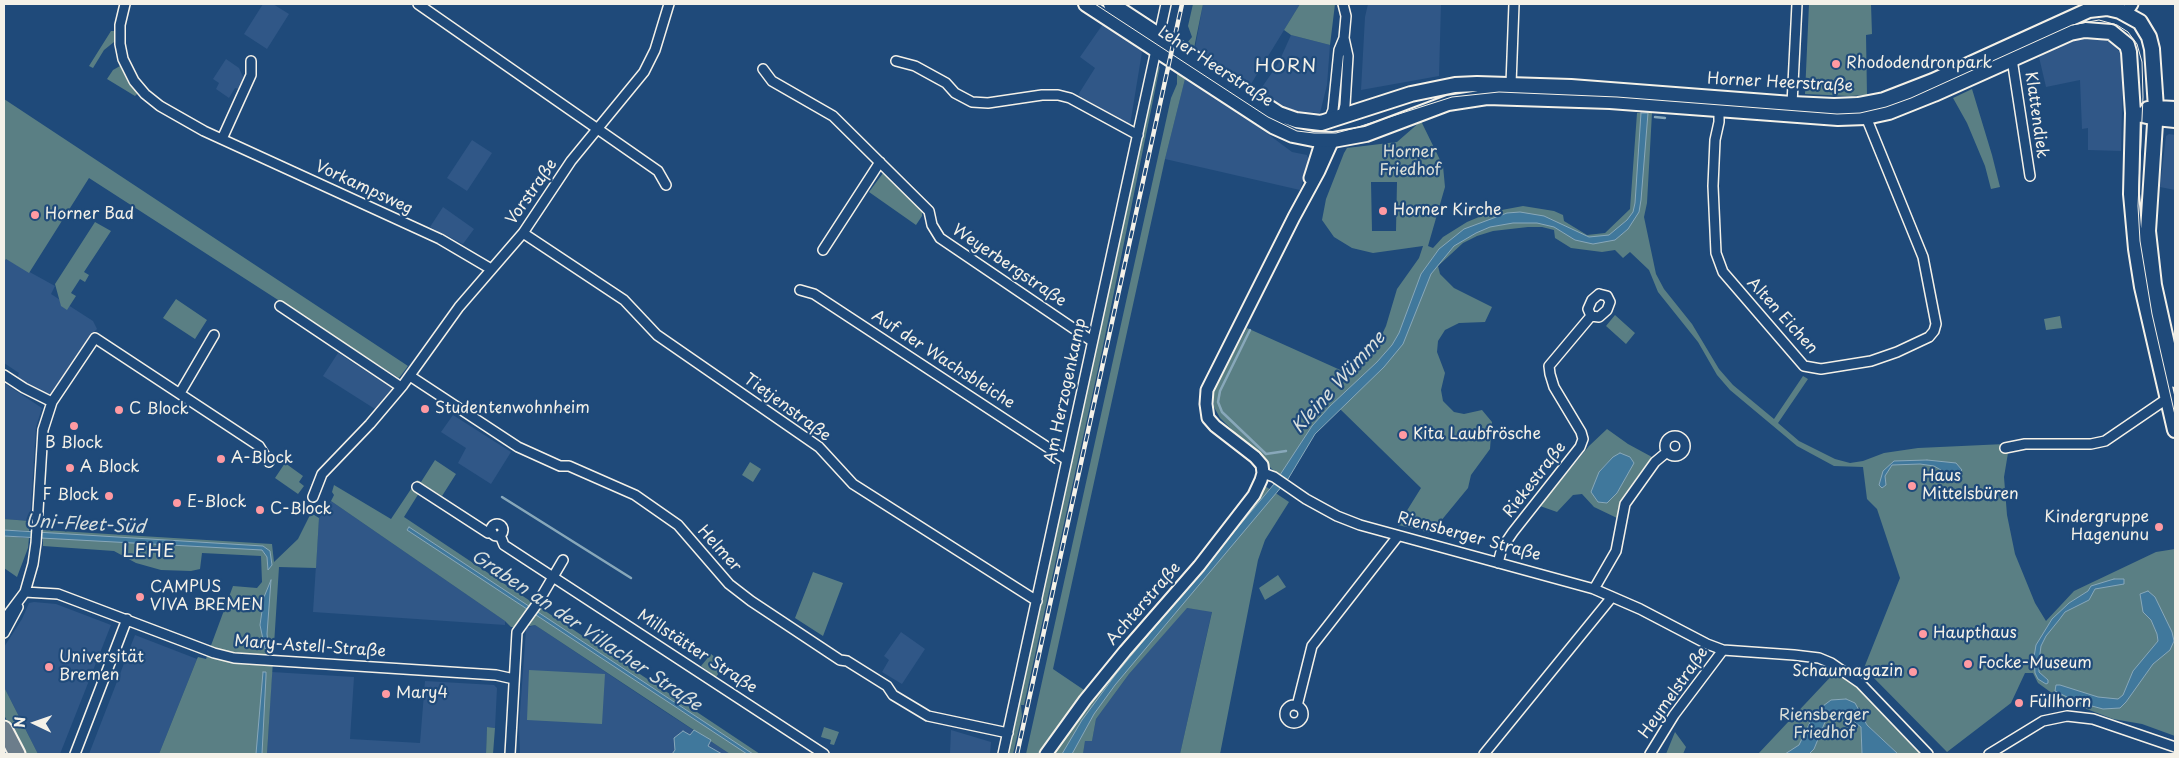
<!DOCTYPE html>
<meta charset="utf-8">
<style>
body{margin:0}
#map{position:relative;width:2179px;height:758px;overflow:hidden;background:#1f4a7a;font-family:"Playpen Sans",sans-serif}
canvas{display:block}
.frame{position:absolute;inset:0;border:5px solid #f4f1e8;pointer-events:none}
.north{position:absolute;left:10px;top:698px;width:50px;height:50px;-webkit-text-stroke:4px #1f4a7a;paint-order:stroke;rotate:273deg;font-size:14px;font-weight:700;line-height:20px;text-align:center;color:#f4f1e8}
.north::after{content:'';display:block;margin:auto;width:18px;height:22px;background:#f4f1e8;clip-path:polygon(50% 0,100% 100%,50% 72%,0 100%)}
</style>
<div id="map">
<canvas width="2179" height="758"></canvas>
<div class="frame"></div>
<div class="north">N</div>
</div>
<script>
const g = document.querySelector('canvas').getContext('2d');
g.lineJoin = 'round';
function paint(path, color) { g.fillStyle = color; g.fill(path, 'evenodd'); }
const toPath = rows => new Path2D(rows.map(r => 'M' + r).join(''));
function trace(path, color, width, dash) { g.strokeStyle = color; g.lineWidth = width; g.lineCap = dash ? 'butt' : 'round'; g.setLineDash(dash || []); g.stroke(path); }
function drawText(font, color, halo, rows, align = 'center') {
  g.font = font + ' "Playpen Sans",sans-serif'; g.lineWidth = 4.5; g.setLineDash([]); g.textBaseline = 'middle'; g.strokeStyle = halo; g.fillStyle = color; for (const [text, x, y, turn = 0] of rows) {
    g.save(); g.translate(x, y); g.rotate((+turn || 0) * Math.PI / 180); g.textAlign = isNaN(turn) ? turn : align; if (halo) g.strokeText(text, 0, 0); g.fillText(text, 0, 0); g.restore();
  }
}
paint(toPath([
 [263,4,273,4,289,14,267,49,244,34],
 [1203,4,1300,4,1251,84,1195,48],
 [1368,4,1441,4,1439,76,1361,90,1365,17],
 [1103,24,1140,49,1142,52,1130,125,1078,95,1095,68,1080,57],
 [1291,35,1330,45,1327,85,1320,113,1297,111,1279,105,1263,95,1260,90,1278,64],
 [2097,39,2107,41,2115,46,2120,53,2123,67,2121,151,2088,150,2088,128,2082,129,2080,80,2046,87,2039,57,2072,40],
 [226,59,239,68,243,77,239,89,235,88,229,98,216,89,219,83,213,79],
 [1185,79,1233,108,1292,152,1307,155,1309,160,1300,190,1165,159],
 [2169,134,2175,135,2175,190,2160,187,2166,136],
 [472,140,492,153,467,191,447,178],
 [443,207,474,229,463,244,430,227],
 [6,259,55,286,51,294,93,321,97,329,89,337,56,390,50,394,36,391,17,378,19,373,4,363,4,262],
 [338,353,392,388,375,409,323,376],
 [4,383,42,408,36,427,30,521,4,519],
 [453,415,511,452,491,484,458,463,466,448,441,432],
 [331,501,505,621,505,625,313,612,319,518],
 [34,602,56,604,111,625,60,754,38,754,4,687,4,647,22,619,29,603],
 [1186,608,1212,611,1180,754,1083,754,1085,740,1092,741,1096,719,1129,674],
 [535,625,661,709,730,754,520,754,519,726,526,630,526,628],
 [901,632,925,649,902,684,882,672,889,660,884,656],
 [135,635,197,659,159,754,89,754],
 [272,672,354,677,350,739,420,743,425,681,494,685,497,688,495,728,487,727,486,754,267,754],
 [951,730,991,742,990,754,950,754]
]), '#305787');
paint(toPath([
 [1193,4,1203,4,1194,48,1187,43,1192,37,1188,26],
 [1300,4,1335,4,1330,45,1291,35,1284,30],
 [1809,4,1871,4,1872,34,1866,35,1867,95,1849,96,1805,94],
 [111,31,115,31,114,42,104,50,93,68,89,66],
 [120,66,129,84,138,93,135,96,107,79,113,70],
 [1160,66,1102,351,1024,705,1021,705,1022,716,1013,754,1006,754,1154,73],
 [1177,73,1185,79,1165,159,1053,669,1084,690,1038,753,1026,754,1171,98,1177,84],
 [1972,89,1992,155,2000,187,1991,189,1985,166,1967,123,1953,98],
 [4,99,408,366,399,378,89,178,29,273,6,259,4,262],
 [1637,113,1652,113,1647,203,1644,217,1656,274,1664,289,1692,324,1719,369,1733,385,1774,419,1803,376,1808,379,1778,423,1799,441,1835,459,1850,463,1863,461,1884,453,1918,448,2005,444,2008,453,2004,477,2007,515,2015,554,2035,603,2046,621,2074,591,2156,552,2175,549,2175,736,2142,724,2113,719,2060,699,2038,683,2033,673,2025,673,2011,703,1947,752,1864,668,1900,578,1877,509,1867,499,1863,467,1834,466,1797,446,1730,390,1717,375,1698,342,1658,292,1649,270,1630,252,1623,258,1615,250,1602,252,1571,248,1555,238,1554,230,1542,227,1528,227,1493,231,1477,236,1463,243,1438,266,1440,274,1454,288,1492,307,1485,322,1459,323,1445,330,1438,341,1437,352,1445,373,1441,390,1443,401,1454,412,1464,414,1482,410,1492,422,1490,449,1471,475,1468,488,1431,533,1398,525,1421,488,1340,409,1315,434,1288,479,1276,473,1220,418,1214,407,1213,396,1215,388,1247,328,1347,373,1377,345,1386,326,1397,289,1419,258,1423,246,1373,253,1352,248,1334,237,1322,220,1326,199,1344,153,1347,148,1397,142,1421,121,1443,166,1445,187,1428,246,1433,248,1443,237,1467,222,1491,212,1523,206,1554,211,1563,215,1564,221,1587,235,1605,233,1630,209],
 [1371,182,1397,182,1396,231,1372,231],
 [883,173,922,211,922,216,916,225,869,192],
 [95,222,111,231,84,272,89,275,85,282,80,279,71,293,76,296,67,310,61,306,55,284],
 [176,299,207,320,195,339,163,318],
 [1615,315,1635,333,1626,344,1606,326],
 [2060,316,2062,328,2046,330,2044,319],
 [1607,429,1628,444,1652,457,1625,495,1617,518,1594,507,1582,494,1573,495,1557,512,1540,506,1589,446],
 [1613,457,1620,487,1617,493,1599,472],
 [435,460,456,474,442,496,424,485,404,517,760,754,730,754,535,625,530,626,520,621,515,627,511,627,505,621,331,501,334,495,332,492,334,485,391,519,417,480,421,482],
 [750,462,761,469,753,482,742,475],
 [285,463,303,476,299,482,304,486,298,494,275,478],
 [1265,486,1289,502,1265,540,1258,560,1220,754,1180,754,1212,612,1187,608,1129,674,1096,719,1092,741,1085,741,1083,754,1052,754,1124,660,1177,599,1255,504],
 [311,513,319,518,316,568,279,567,267,754,159,754,197,659,198,657,206,659,233,586,257,588,262,582,261,556,202,553,200,569,191,571,161,570,136,563,114,551,43,546,43,530,272,544,274,562,298,539],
 [4,519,30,521,29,531,4,530],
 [4,536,29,538,28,548,17,577,4,568],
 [813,572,843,583,823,636,795,618],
 [1278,575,1286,587,1265,600,1259,588],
 [711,654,725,665,716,677,701,666],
 [529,670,605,674,602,724,527,720],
 [1837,670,1846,676,1921,754,1898,754,1867,725,1859,707,1852,720,1861,727,1862,754,1758,754],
 [4,687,38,754,25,754,4,715],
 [487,727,495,728,493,754,486,754],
 [824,727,839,732,834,745,830,744,831,740,821,737],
 [1675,732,1686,747,1683,754,1666,754]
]), '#5a7f84');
const water = toPath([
 [1641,113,1648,113,1641,200,1639,212,1628,229,1615,240,1593,244,1575,240,1554,227,1537,223,1513,223,1490,227,1476,233,1454,246,1431,274,1403,344,1384,367,1315,434,1288,479,1115,685,1094,714,1072,754,1062,754,1082,720,1116,674,1274,484,1312,426,1330,406,1377,362,1392,345,1399,333,1421,274,1439,249,1464,229,1507,213,1520,212,1544,216,1589,237,1609,235,1627,220,1633,212,1635,203,1641,113],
 [1620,453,1630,457,1634,463,1617,493,1607,503,1598,502,1591,492,1599,472,1613,457,1620,453],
 [1927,460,1956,463,1962,470,1956,476,1951,476,1934,466,1920,464,1892,465,1885,476,1886,485,1882,488,1879,485,1883,471,1894,461,1927,460],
 [409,527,753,754,747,754,407,530,409,527],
 [4,530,263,546,270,551,272,565,268,570,267,557,262,550,4,536,4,530],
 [2114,579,2124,579,2124,584,2095,589,2089,600,2065,612,2059,620,2046,636,2041,646,2039,661,2039,672,2048,680,2048,683,2046,684,2038,679,2035,673,2034,657,2036,645,2052,619,2069,603,2088,591,2091,586,2114,579],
 [271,580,267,634,268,643,268,649,265,649,260,625,264,597,271,580],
 [2148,591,2155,597,2172,632,2174,641,2170,650,2153,664,2126,702,2120,708,2103,709,2077,702,2055,691,2056,685,2060,685,2098,697,2118,699,2123,695,2133,671,2158,641,2157,634,2151,620,2143,612,2140,594,2148,591],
 [263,672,266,672,266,676,262,754,256,754,263,672],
 [1846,699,1855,703,1867,725,1898,754,1862,754,1861,727,1852,720,1843,718,1832,718,1825,722,1814,749,1809,754,1785,754,1799,745,1815,712,1831,700,1846,699],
 [683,731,690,735,694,730,711,740,708,746,722,754,672,754,675,750,674,738,683,731]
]);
paint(water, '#40789c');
trace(water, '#88a8ba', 1);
trace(toPath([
 [1655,117,1665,118],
 [1250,330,1220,391,1218,402,1222,412,1266,454,1286,451],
 [502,497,631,578]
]), '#88a8ba', 2.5);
const minor = toPath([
 [125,4,120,25,120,44,123,59,134,81,145,94,160,106,204,131,440,239,491,269],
 [418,4,658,171,666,185],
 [2012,59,2030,176],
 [896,61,915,66,946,83,955,93,972,102,988,103,1042,95,1058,95,1070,98,1138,135],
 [763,69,772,81,833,116,929,211,932,225,940,238,1092,341],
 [1511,84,1514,4],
 [1792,104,1797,4],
 [1719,110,1719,122,1715,140,1713,186,1716,253,1723,272,1804,366,1821,369,1871,361,1897,352,1929,337,1934,331,1936,324,1923,257,1866,117],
 [1342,118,1345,105,1348,56,1344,38,1346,16,1343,4],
 [1328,122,1333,110,1339,50,1344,38],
 [222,139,251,75,251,61],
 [523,233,624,300,657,335,819,447,853,484,1037,601],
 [823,250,880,162],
 [800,290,814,294,1067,460],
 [1599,294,1607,296,1610,302,1607,310,1599,317,1591,316,1588,309,1592,300,1599,294],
 [280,306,401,387],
 [4,375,24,388,52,402],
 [410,376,518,447,560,466,569,466,635,495,678,525,729,584,751,601,840,660,847,661,887,686,893,695,928,716,1008,733],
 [180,393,214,335],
 '1665 446a10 10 0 1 1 20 0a10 10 0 1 1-20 0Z',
 [2005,448,2025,444,2091,444,2105,441,2168,398],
 [1263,473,1274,477,1306,499,1337,516,1360,525,1594,589,1640,609,1707,644,1723,650,1794,655,1819,658,1831,663,1860,683,1928,754],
 [417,487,488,533,492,532],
 [313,497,322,474,370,424,403,385,459,307,523,233,571,161,644,72,655,50,669,4],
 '491 530a6 6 0 1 1 12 0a6 6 0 1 1-12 0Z',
 [500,535,504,545,824,754],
 [1498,563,1502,548,1513,532,1580,447,1583,439,1581,432,1554,387,1550,374,1549,366,1591,316],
 [1594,589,1616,551,1625,504,1655,462,1667,452],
 [25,592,58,594,214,653,234,658,496,675,514,679],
 [4,620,25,592,33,564,36,543,43,430,52,402,95,338,259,446,269,462],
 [4,633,18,607],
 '1285 714a9 9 0 1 1 18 0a9 9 0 1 1-18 0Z',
 [1297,706,1312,646,1398,536],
 [75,754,127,619],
 [510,754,517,632,537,604,563,560],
 [1003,754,1166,4],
 [1484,754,1612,597],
 [1650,754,1674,715,1723,650],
 [1989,754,2043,721,2067,716,2093,719,2175,747]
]);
const tertiary = toPath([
 [2126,13,2132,4],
 [1310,178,1322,140],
 [1046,754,1085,700,1125,651,1199,566,1254,495,1261,480,1263,473,1262,465,1255,457,1215,426,1208,418,1206,404,1207,390,1294,217,1319,171,1333,140]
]);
const secondary = toPath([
 [1086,4,1273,126,1293,135,1313,139,1333,140,1366,134,1448,103,1487,97,1610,101,1838,118,1866,117,1889,112,1934,94,2070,33,2085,30,2111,32,2127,45,2129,52,2133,113,2131,194,2136,249,2142,287,2175,430],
 [1111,4,1279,114,1296,120,1321,123,1411,94,1455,85,1477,84,1571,87,1792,104,1834,106,1858,105,1884,100,1933,81,2089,10,2107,8,2120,11,2140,22,2149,37,2152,49,2156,108,2148,231,2154,285,2175,380],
 [2148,109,2156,108,2175,109],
 [2133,113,2156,118,2175,120]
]);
const primary = toPath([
 [4,729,17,754]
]);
trace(minor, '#f4f1e8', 12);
trace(tertiary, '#f4f1e8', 15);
trace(secondary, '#f4f1e8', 18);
trace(primary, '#f4f1e8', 19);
trace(minor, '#1f4a7a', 9);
trace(tertiary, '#1f4a7a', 11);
trace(secondary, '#1f4a7a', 14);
trace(primary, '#6c7d8b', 15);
trace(toPath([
 [1095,4,1268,117,1297,131,1314,133,1336,133,1355,128,1452,97,1499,92,1617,97,1837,114,1860,113,1886,107,1911,98,2072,25,2099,20,2117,25,2128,32,2137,44,2142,62,2143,97,2138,206,2140,241,2152,314,2175,415]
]), '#f4f1e8', 1);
const rail = toPath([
 [1017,754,1182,4]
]);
trace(rail, '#f4f1e8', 4.5);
trace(rail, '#1f4a7a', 2.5, [8]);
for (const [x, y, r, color] of [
 [1836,64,5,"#ff9aa2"],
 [1383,211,5,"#ff9aa2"],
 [35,215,5,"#ff9aa2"],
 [425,409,5,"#ff9aa2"],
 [119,410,5,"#ff9aa2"],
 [74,426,5,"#ff9aa2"],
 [1403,435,5,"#ff9aa2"],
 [221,459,5,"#ff9aa2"],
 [70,468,5,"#ff9aa2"],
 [1912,486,5,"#ff9aa2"],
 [109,496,5,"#ff9aa2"],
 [177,503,5,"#ff9aa2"],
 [260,510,5,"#ff9aa2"],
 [2159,527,5,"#ff9aa2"],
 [140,597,5,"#ff9aa2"],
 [1923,634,5,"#ff9aa2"],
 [1968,664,5,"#ff9aa2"],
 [49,667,5,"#ff9aa2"],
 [1913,672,5,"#ff9aa2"],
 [386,694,5,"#ff9aa2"],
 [2019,703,5,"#ff9aa2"]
]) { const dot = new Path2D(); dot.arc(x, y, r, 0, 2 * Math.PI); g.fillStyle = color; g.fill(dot); trace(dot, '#1f4a7a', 2); }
drawText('16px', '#f4f1e8', '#1f4a7a', [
 ["Rhododendronpark",1846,64],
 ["Horner Kirche",1393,211],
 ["Horner Bad",45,215],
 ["Studentenwohnheim",435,409],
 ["C Block",129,410],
 ["Kita Laubfrösche",1413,435],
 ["B Block",74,444,"center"],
 ["A-Block",231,459],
 ["A Block",80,468],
 ["Haus",1922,477],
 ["Mittelsbüren",1922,495],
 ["F Block",99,496,"right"],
 ["E-Block",187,503],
 ["C-Block",270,510],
 ["Kindergruppe",2149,518,"right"],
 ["Hagenunu",2149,536,"right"],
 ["CAMPUS",150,588],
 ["VIVA BREMEN",150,606],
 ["Haupthaus",1933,634],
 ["Universität",59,658],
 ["Bremen",59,676],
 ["Focke-Museum",1978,664],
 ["Schaumagazin",1903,672,"right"],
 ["Mary4",396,694],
 ["Füllhorn",2029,703]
], 'left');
drawText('16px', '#f4f1e8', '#1f4a7a', [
 ["Leher Heerstraße",1215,67,33],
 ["Horner Heerstraße",1780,83,3],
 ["Klattendiek",2036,115,82],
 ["Vorkampsweg",364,188,25],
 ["Vorstraße",532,192,-55],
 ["Weyerbergstraße",1009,266,34],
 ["Alten Eichen",1782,316,48],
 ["Auf der Wachsbleiche",943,360,33],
 ["Am Herzogenkamp",1066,391,-78],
 ["Tietjenstraße",787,408,36],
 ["Riekestraße",1535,480,-52],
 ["Riensberger Straße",1469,537,15],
 ["Helmer",719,549,48],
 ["Achterstraße",1144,604,-49],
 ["Mary-Astell-Straße",310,647,4],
 ["Millstätter Straße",697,652,33],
 ["Heymelstraße",1674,693,-55]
]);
drawText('16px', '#dde0d9', '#1f4a7a', [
 ["Horner",1410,153],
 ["Friedhof",1410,171],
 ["Riensberger",1824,716],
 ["Friedhof",1824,734]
]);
drawText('italic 18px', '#d9dfdd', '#1f4a7a', [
 ["Kleine Wümme",1339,383,-48],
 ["Uni-Fleet-Süd",85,525,3],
 ["Graben an der Villacher Straße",586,631,34]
]);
g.letterSpacing = '1px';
drawText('19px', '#f4f1e8', '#1f4a7a', [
 ["HORN",1286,67],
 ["LEHE",149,552]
]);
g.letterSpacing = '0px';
</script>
